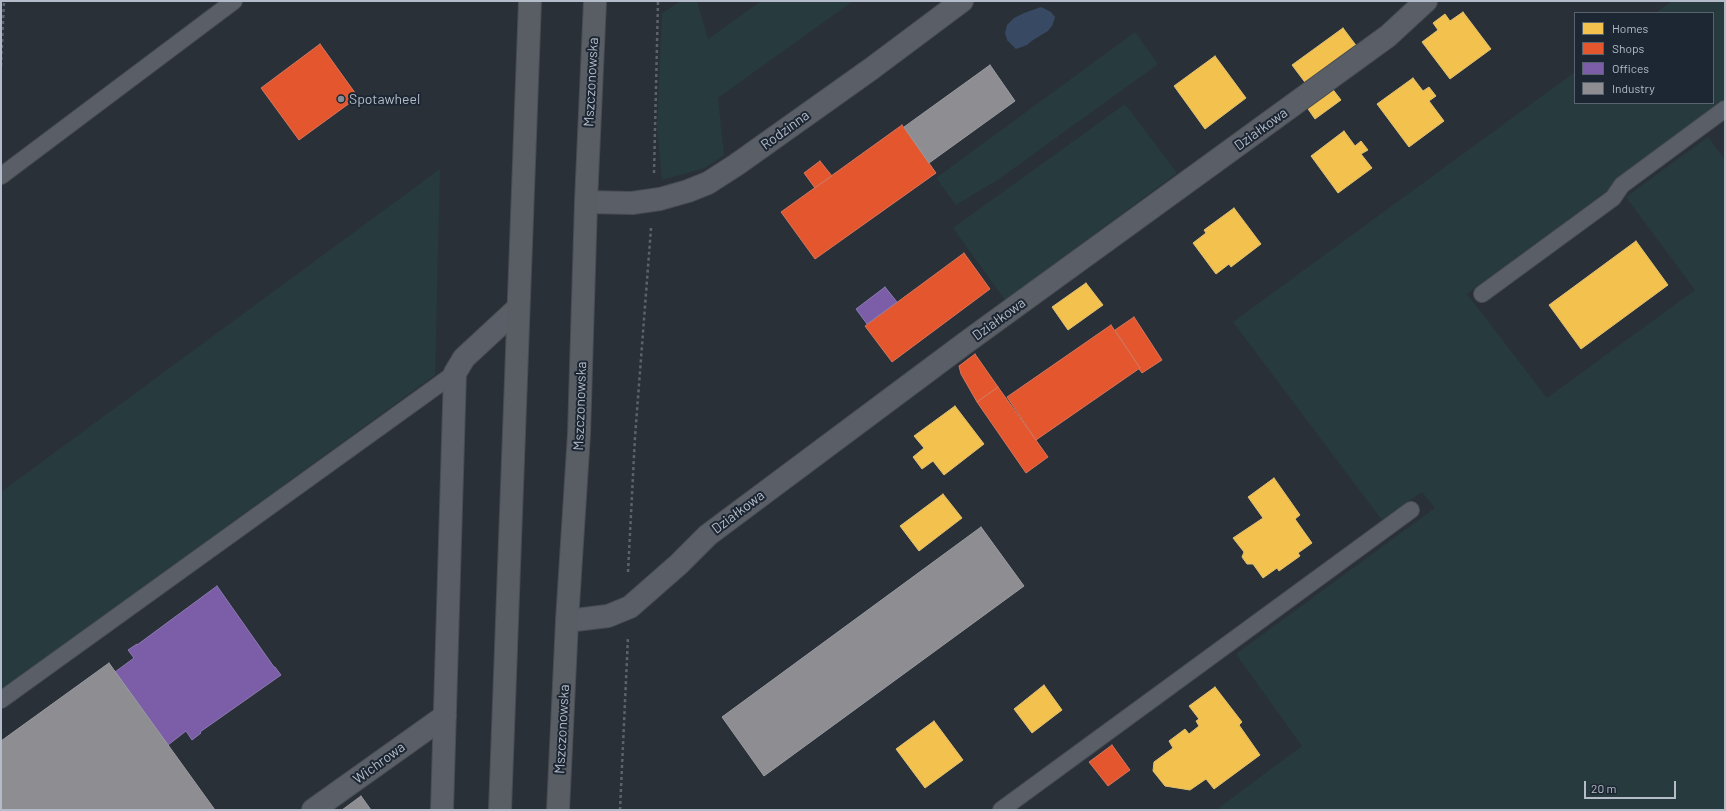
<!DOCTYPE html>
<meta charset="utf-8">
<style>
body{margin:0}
#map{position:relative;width:1726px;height:811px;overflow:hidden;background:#2a3038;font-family:Barlow,sans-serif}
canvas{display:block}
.frame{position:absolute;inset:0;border:2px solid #b4bcc9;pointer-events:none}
.legend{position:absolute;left:1574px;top:12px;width:140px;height:92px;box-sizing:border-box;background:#1d2633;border:1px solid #59626f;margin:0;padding:5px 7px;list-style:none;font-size:12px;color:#b4bcc9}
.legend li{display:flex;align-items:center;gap:8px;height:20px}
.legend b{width:20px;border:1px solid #59626f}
.scale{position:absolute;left:1584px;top:781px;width:92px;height:18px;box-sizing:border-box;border:2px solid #b4bcc9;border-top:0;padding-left:5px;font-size:12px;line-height:14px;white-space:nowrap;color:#b4bcc9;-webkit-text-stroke:3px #1d2633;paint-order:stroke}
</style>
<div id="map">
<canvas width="1726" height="811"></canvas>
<div class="frame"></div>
<ul class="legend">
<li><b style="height:11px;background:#f2c14e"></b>Homes</li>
<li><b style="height:11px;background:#e4572e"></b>Shops</li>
<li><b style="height:11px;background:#7b5ea7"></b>Offices</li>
<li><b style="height:11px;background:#8d8d92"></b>Industry</li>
</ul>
<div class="scale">20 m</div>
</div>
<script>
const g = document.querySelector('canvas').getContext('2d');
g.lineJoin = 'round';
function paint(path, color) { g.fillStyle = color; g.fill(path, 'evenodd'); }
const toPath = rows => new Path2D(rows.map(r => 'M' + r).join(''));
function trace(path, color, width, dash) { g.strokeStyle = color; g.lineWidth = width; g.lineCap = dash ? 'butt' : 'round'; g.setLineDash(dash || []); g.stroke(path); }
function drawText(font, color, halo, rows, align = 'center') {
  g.font = font + ' Barlow,sans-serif'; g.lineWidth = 4; g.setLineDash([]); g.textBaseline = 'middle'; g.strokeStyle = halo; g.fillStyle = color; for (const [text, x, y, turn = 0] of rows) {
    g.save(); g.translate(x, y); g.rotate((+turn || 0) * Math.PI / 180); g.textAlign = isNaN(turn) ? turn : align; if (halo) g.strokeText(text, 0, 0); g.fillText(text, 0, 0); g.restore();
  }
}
paint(toPath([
 [681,1,697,1,708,39,761,1,853,1,718,98,724,155,705,168,662,180,657,128,662,13],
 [1672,1,1725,1,1725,104,1467,294,1547,398,1695,290,1626,197,1708,137,1725,160,1725,810,1216,810,1302,746,1236,654,1435,508,1422,492,1382,520,1233,322,1575,72,1575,103,1713,103,1713,13,1655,13],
 [1135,32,1158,64,999,179,956,205,936,178],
 [1125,104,1177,173,1005,300,953,228],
 [440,169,435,375,1,690,1,492]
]), '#273a3e');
paint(toPath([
 [1041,7,1051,12,1055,17,1052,26,1048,31,1033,40,1027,45,1016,49,1007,40,1005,33,1007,25,1014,18,1024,13]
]), '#384963');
const homes = toPath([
 [1463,12,1491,49,1450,79,1422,42,1438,30,1433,23,1445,14,1450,21,1463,12],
 [1343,28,1358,48,1307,85,1292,65,1343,28],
 [1215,56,1246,98,1205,129,1174,86,1215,56],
 [1413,78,1423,91,1429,87,1436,96,1429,101,1444,121,1409,147,1377,104,1413,78],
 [1331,87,1341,100,1315,119,1306,106,1331,87],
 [1344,131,1355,146,1361,141,1368,150,1361,154,1372,168,1338,193,1311,156,1344,131],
 [1234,208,1261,244,1231,267,1229,264,1216,274,1193,243,1206,233,1204,230,1234,208],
 [1636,241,1668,285,1581,349,1549,305,1636,241],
 [1086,283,1103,305,1068,330,1052,307,1086,283],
 [955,406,984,444,944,475,933,461,922,469,913,457,924,448,914,436,955,406],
 [1274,478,1300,515,1295,519,1312,543,1298,553,1300,556,1279,571,1277,568,1263,578,1253,564,1247,564,1242,557,1244,552,1233,538,1263,518,1248,497,1274,478],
 [943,494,962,518,919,551,900,526,943,494],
 [1044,685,1062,710,1032,733,1014,709,1044,685],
 [1215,687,1242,722,1239,725,1260,755,1214,789,1206,779,1190,790,1165,786,1153,771,1154,762,1173,748,1169,741,1185,729,1189,734,1199,726,1196,721,1199,719,1189,706,1215,687],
 [934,721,963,760,925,788,896,749,934,721]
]);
paint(homes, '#f2c14e');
trace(homes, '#dfc073', 1);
const shops = toPath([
 [320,44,358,97,299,140,261,88,320,44],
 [902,125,936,173,815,259,781,212,902,125],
 [820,161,832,176,815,188,804,173,820,161],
 [964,253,990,289,892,362,865,326,964,253],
 [1134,317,1162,360,1142,373,1139,369,1140,368,1115,330,1134,317],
 [1111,325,1140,368,1036,440,1007,397,1111,325],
 [975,354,998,387,977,402,961,374,959,366,975,354],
 [998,387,1048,457,1026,473,977,402,998,387],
 [1112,745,1130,770,1108,786,1089,762,1112,745]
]);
paint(shops, '#e4572e');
trace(shops, '#d6755c', 1);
const offices = toPath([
 [885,287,897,302,867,324,856,309,885,287],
 [217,586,274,667,275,667,281,675,200,732,201,733,192,740,186,731,168,745,115,672,134,658,128,650,137,644,137,645,217,586]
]);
paint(offices, '#7b5ea7');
trace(offices, '#8c7ab1', 1);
const industry = toPath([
 [990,65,1015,101,929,163,904,127,990,65],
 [981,527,1024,586,764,776,722,717,981,527],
 [109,663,215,810,1,810,1,741,109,663],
 [361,796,371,810,342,810,361,796]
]);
paint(industry, '#8d8d92');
trace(industry, '#999ba2', 1);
const lane = toPath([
 [1,176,234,1],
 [1482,294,1613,198,1622,185,1725,109],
 [1,700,455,373],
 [1001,810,1411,510]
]);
const street = toPath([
 [586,202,632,203,660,199,688,191,708,183,736,165,871,69,962,1],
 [567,621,608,616,630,607,679,564,708,535,968,341,1388,36,1426,1],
 [313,810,445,716],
 [442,810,455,373,464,358,518,308]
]);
const secondary = toPath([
 [500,810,530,1],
 [558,810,567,621,579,434,586,202,595,1]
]);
trace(lane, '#484c53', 18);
trace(street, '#484c53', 24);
trace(secondary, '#484c53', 24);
trace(toPath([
 [1,66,4,1],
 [654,173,658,1],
 [628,572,635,437,651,228],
 [620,810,628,637]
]), '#5d636a', 2.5, [3, 3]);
trace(lane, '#5a5e66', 16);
trace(street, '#5a5e66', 22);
trace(secondary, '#595d64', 22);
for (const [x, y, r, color] of [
 [341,99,4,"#848b96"]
]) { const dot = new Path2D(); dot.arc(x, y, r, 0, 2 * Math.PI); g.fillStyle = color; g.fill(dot); trace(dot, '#1d2633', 1.5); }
drawText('14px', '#b4bcc9', '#1d2633', [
 ["Mszczonowska",591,82,-87],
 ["Działkowa",1261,129,-36],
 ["Rodzinna",785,130,-36],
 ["Działkowa",999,319,-36],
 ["Mszczonowska",580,406,-88],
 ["Działkowa",738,512,-37],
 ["Mszczonowska",562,729,-87],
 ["Wichrowa",379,763,-36]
]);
drawText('14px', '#b4bcc9', '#1d2633', [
 ["Spotawheel",349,99]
], 'left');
</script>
